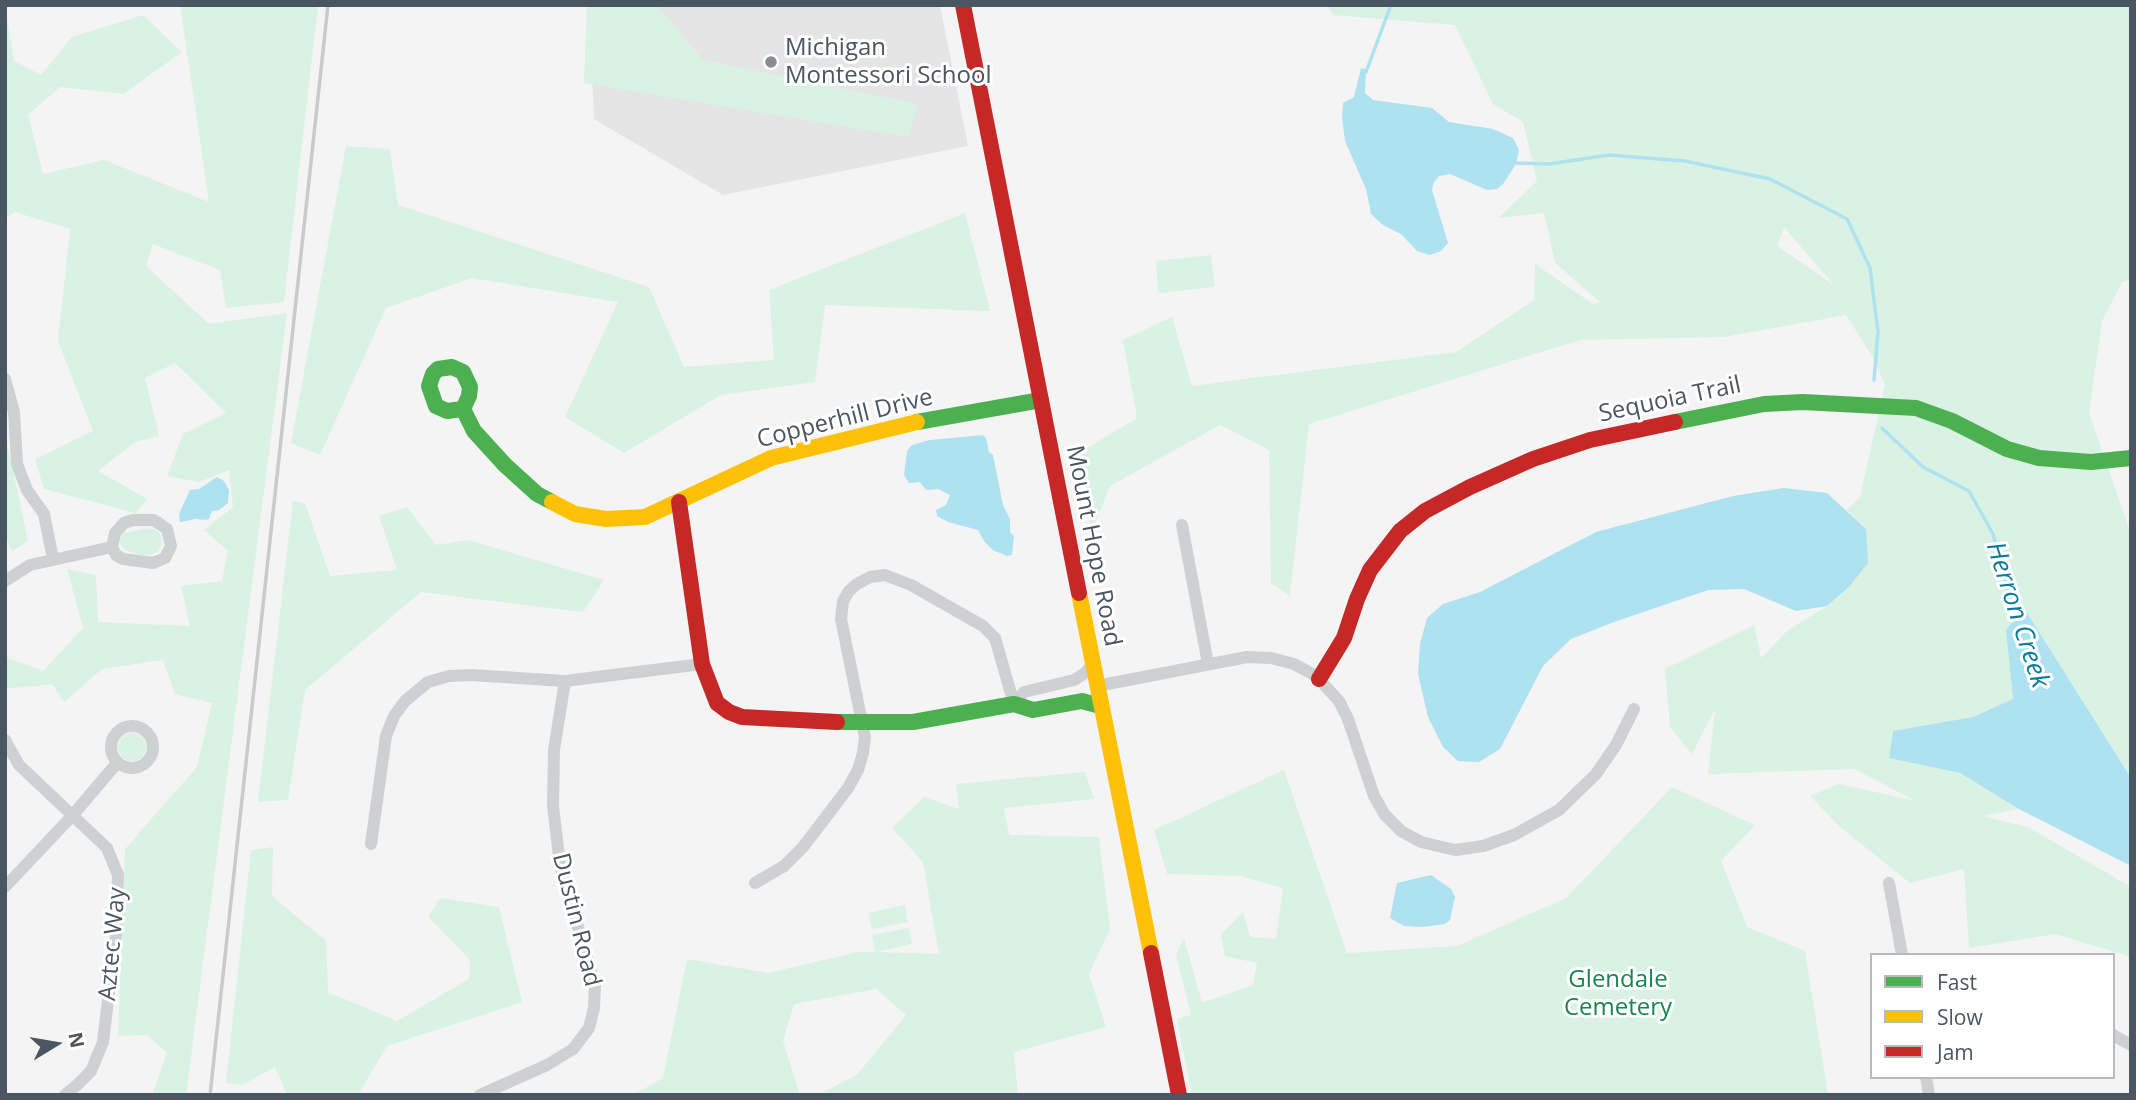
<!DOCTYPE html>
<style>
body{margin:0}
#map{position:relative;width:2136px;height:1100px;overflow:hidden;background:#f4f4f4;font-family:"Open Sans",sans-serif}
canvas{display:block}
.frame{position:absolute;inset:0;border:7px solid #4a5661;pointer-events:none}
.legend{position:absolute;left:1870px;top:953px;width:245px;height:126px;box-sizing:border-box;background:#fff;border:2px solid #b7bbc0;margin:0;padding:9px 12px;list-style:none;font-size:21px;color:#4a5661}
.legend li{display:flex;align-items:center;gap:14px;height:35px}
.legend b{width:35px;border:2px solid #b7bbc0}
.north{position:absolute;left:21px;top:1009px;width:70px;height:70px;-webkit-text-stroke:5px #fff;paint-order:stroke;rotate:79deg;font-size:19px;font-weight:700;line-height:28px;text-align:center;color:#4a5661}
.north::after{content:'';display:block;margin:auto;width:24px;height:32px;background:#4a5661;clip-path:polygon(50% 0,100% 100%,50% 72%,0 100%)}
</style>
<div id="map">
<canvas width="2136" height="1100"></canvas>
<div class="frame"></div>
<ul class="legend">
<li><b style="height:9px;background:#4caf50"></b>Fast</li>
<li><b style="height:9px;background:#ffc107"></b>Slow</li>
<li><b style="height:9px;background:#c62828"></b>Jam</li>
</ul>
<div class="north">N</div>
</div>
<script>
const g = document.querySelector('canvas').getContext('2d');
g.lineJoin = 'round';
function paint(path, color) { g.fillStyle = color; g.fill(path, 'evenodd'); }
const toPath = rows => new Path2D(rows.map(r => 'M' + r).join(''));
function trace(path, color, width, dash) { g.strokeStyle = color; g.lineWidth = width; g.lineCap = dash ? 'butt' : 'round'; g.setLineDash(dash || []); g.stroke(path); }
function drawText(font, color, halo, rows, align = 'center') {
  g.font = font + ' "Open Sans",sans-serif'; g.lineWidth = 6; g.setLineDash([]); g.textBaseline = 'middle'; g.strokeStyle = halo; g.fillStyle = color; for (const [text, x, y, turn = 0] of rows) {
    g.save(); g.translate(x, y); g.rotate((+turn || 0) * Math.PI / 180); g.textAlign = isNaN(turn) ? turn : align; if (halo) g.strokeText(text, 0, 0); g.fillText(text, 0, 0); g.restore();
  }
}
paint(toPath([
 [589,5,940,5,968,146,723,195,594,119]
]), '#e6e5e6');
paint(toPath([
 [5,5,14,61,41,75,72,37,143,15,182,52,123,94,60,87,28,115,43,174,104,160,209,202,180,5,318,5,284,302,226,308,220,270,153,244,146,266,209,324,287,313,186,1095,152,1095,167,1053,147,1035,118,1036,125,849,197,767,212,703,175,694,163,660,102,669,64,702,52,684,5,689,5,657,43,671,83,628,67,569,96,575,98,622,190,626,181,586,222,581,228,551,204,530,233,507,229,470,199,482,167,476,183,434,226,413,175,363,145,378,159,436,135,442,98,471,147,499,136,513,44,489,35,459,93,431,58,341,70,229,15,212,5,219],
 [587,5,657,5,703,60,918,104,909,137,584,83],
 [1328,5,2131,5,2131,279,2122,282,2102,321,2089,413,2131,534,2131,778,2024,608,2006,630,2013,699,1973,717,1893,731,1889,758,1960,773,2019,809,1982,816,2028,827,2131,887,2131,959,2125,955,2055,934,1969,948,1964,869,1910,883,1839,826,1810,796,1839,784,1916,801,1854,769,1708,774,1715,709,1692,754,1670,727,1665,669,1754,625,1761,658,1787,631,1827,606,1848,589,1866,529,1847,510,1860,497,1885,384,1872,356,1846,315,1724,337,1580,340,1309,424,1290,596,1271,583,1269,450,1220,425,1110,486,1091,533,1082,451,1137,418,1123,340,1172,317,1192,386,1456,352,1534,300,1535,264,1593,304,1600,302,1555,263,1544,213,1498,218,1537,181,1523,122,1493,104,1455,25,1333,15],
 [1784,227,1834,285,1777,246],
 [346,146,390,149,398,205,649,287,684,367,774,360,769,290,965,213,990,311,825,305,815,382,721,395,624,453,565,417,618,302,472,278,386,308,320,455,291,443],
 [1211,255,1215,287,1158,293,1156,261],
 [5,434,28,541,12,551,5,535],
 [293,501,305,503,330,576,397,570,379,516,407,507,436,545,468,540,604,580,583,612,421,592,305,690,288,800,258,802],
 [148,528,156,530,161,535,162,544,158,551,151,555,141,555,127,551,122,547,119,541,123,533],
 '118 747a14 14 0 1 1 28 0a14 14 0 1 1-28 0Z',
 [1284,770,1347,953,1457,946,1566,898,1672,787,1755,825,1721,861,1747,927,1805,951,1828,1095,1192,1095,1177,1019,1191,1015,1176,955,1184,938,1202,1003,1253,985,1257,963,1225,956,1221,935,1243,912,1250,937,1276,939,1283,888,1241,876,1167,874,1154,830],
 [1085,772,1094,799,1004,808,1009,835,1099,837,1110,929,1089,974,1106,1027,1014,1052,1018,1095,820,1094,857,1075,906,1015,876,989,794,1004,783,1041,800,1095,633,1095,663,1078,687,959,768,973,858,952,875,952,872,935,909,928,912,944,876,952,939,954,923,862,892,828,924,797,959,809,956,784],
 [273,847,272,896,326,941,328,992,397,1021,469,979,470,960,428,917,440,898,499,907,522,1002,387,1046,358,1095,287,1095,275,1067,242,1085,226,1083,251,850],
 [905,905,908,922,872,929,868,913]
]), '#d9f2e3');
paint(toPath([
 [1361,68,1366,69,1365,93,1373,100,1432,108,1449,122,1493,129,1513,138,1519,150,1516,164,1503,184,1497,189,1487,190,1450,174,1439,176,1434,182,1432,190,1448,243,1441,251,1430,255,1417,251,1401,234,1383,225,1371,214,1366,189,1345,141,1342,117,1343,103,1354,97],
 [983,435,986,438,989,452,993,455,1003,505,1010,519,1010,532,1014,536,1012,555,1007,556,993,550,984,541,978,530,948,522,937,516,936,510,946,505,950,495,938,489,926,490,920,482,909,483,904,475,907,451,912,445,930,440],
 [217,477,224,481,229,490,228,503,219,510,212,511,209,519,206,520,196,519,180,522,179,514,190,490,199,489],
 [1784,488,1827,493,1866,529,1868,563,1848,588,1827,606,1796,611,1744,589,1708,590,1614,622,1571,639,1543,666,1500,749,1479,762,1458,761,1443,747,1428,717,1418,674,1420,644,1427,618,1443,604,1480,592,1596,532,1733,496],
 [2024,608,2131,778,2131,866,2019,809,1960,773,1889,758,1893,731,1973,717,2013,699,2006,630],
 [1431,875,1451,889,1455,897,1450,920,1445,924,1422,927,1404,926,1390,918,1397,883]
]), '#aee2f0');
trace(toPath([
 [1366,72,1391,5],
 [1515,163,1549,164,1609,155,1685,161,1770,179,1847,219,1870,268,1878,332,1874,380],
 [1882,428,1923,467,1969,491,1993,534,2016,620]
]), '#aee2f0', 3.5);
trace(toPath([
 [5,379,14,412,17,464,27,490,44,514,53,559],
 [133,520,154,520,167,529,171,546,165,558,153,563,123,559,116,555,112,547,115,533,124,523,133,520],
 [1182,525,1208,664],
 [5,581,30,565,112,547],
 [1097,686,1247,657,1271,658,1294,664,1316,676,1339,701,1348,719,1374,796,1385,815,1401,831,1421,842,1455,850,1483,846,1514,835,1559,810,1596,774,1616,745,1634,709],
 [1014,704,1024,692,1074,680,1085,673,1093,664],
 '111 747a21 21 0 1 1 42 0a21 21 0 1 1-42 0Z',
 [5,740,19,765,107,848,118,875,116,933,103,1042,91,1071,76,1086,65,1095],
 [371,844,386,736,394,716,405,701,428,682,449,676,471,675,565,681,702,664],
 [755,883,784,866,803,847,848,788,858,770,863,753,865,737,841,619,843,601,849,591,857,584,870,577,885,575,911,585,983,626,995,638,1014,704],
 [1889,883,1902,955],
 [5,887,72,816,117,763],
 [2113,1035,2131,1045],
 [1926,1077,1929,1095],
 [480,1095,547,1065,573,1049,589,1028,594,1008,595,986,560,865,553,806,554,750,565,681]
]), '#ced0d2', 12);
trace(toPath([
 [463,409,447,411,436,406,429,386,433,374,438,369,452,367,463,372,470,387,469,396,463,409,474,431,505,465,537,494,552,502],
 [917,422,1041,400],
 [1675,422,1764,404,1803,402,1916,408,1952,421,2007,449,2039,458,2091,462,2131,458],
 [837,722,913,722,1014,704,1033,710,1082,701,1100,706]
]), '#4caf50', 16);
trace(toPath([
 [552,502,575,514,606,519,645,517,771,458,917,422],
 [1079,593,1151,953]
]), '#ffc107', 16);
trace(toPath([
 [963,5,1079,593],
 [679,502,702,664,717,703,729,712,742,717,837,722],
 [1319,679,1344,638,1357,599,1370,570,1400,531,1425,511,1470,487,1533,459,1590,440,1675,422],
 [1151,953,1179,1095]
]), '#c62828', 16);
trace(toPath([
 [210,1095,328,5]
]), '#c9cacc', 3.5);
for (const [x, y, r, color] of [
 [771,62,7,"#868d94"]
]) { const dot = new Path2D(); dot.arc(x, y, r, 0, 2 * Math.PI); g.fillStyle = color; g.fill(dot); trace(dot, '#fff', 2.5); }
drawText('24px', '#4a5661', '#fff', [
 ["Michigan",785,48],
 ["Montessori School",785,76]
], 'left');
drawText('24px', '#4a5661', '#fff', [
 ["Sequoia Trail",1670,400,-12],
 ["Copperhill Drive",845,419,-14],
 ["Mount Hope Road",1093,546,79],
 ["Dustin Road",576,920,76],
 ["Aztec Way",113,944,-85]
]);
drawText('24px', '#17864f', '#fff', [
 ["Glendale",1618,980],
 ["Cemetery",1618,1008]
]);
drawText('italic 26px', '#0c7c9b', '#fff', [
 ["Herron Creek",2017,615,72]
]);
</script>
